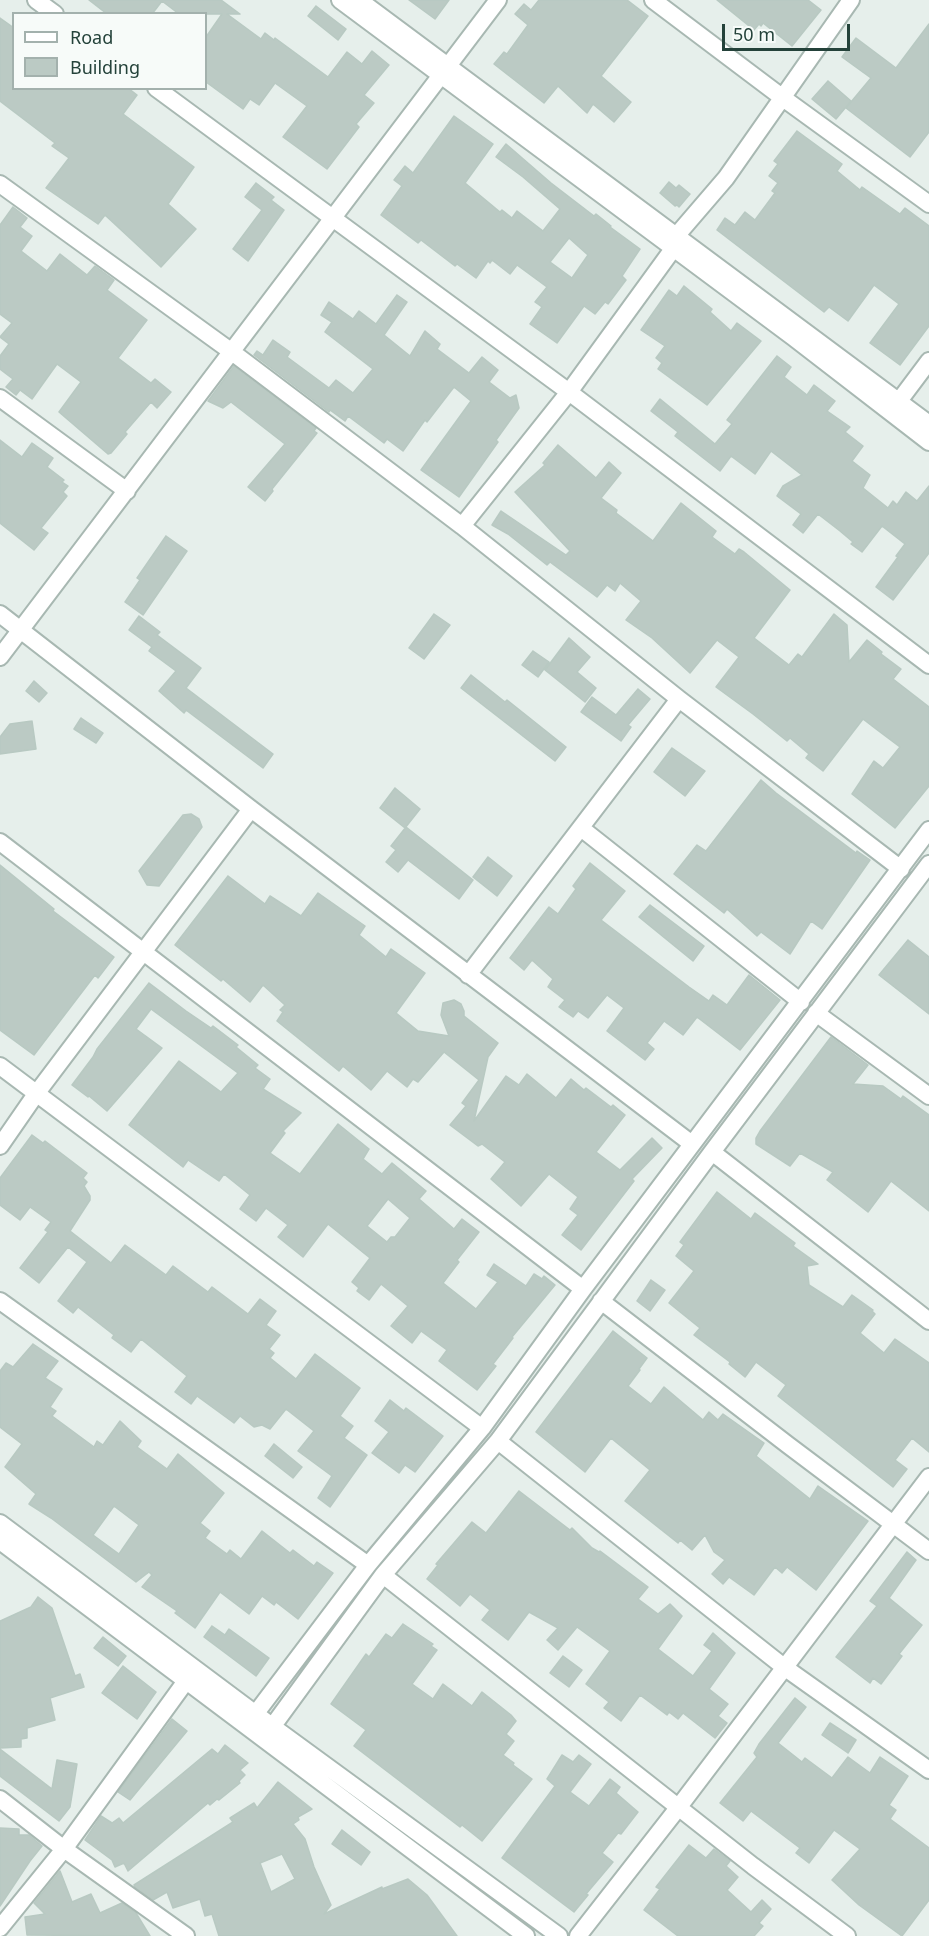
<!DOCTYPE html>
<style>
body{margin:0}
#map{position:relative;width:929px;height:1936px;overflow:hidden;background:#e6efeb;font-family:"Noto Sans",sans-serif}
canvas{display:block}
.legend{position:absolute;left:12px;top:12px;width:195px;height:78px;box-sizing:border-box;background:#f7fbf9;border:2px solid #a3b1ad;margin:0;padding:8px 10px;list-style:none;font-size:18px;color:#24423a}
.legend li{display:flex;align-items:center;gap:12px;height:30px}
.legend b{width:30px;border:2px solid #a3b1ad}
.scale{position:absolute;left:722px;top:24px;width:128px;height:27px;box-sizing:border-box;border:3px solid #24423a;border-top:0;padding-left:8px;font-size:18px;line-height:21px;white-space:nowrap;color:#24423a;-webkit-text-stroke:4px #f7fbf9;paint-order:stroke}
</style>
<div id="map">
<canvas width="929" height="1936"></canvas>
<ul class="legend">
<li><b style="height:8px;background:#fff"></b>Road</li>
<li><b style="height:16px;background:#bbcac4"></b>Building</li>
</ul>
<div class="scale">50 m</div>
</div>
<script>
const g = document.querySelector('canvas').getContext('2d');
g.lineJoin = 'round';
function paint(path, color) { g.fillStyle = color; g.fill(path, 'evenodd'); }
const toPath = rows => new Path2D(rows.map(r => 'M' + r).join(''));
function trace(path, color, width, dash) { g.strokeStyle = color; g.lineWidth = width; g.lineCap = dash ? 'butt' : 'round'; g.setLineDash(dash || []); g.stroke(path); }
const building = toPath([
 [89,0,221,0,240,14,227,14,261,39,265,33,274,40,275,38,328,77,347,52,362,64,372,51,389,65,364,95,374,103,356,124,359,127,327,169,283,137,307,106,275,83,259,105,250,99,243,109,206,82,206,37,222,14,179,14,162,1,152,14,107,14,89,0],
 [409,0,449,0,435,19,409,0],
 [539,0,627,0,648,16,601,76,631,102,614,122,593,104,587,113,558,86,544,103,494,64,504,52,507,54,528,25,515,14,524,4,531,10,539,0],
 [717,0,808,0,821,10,792,46,763,23,761,26,759,24,754,30,717,0],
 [316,6,346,29,338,40,308,16,316,6],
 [0,18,14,28,14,88,128,88,137,95,123,114,194,167,168,204,196,229,161,267,105,215,98,224,46,188,69,158,52,146,55,143,0,101,0,18],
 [929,24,929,132,910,157,846,108,871,78,842,57,856,38,896,68,929,24],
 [828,81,851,101,836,119,812,99,828,81],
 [454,116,493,144,465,183,500,212,502,210,512,218,517,211,543,231,560,209,523,177,496,157,506,144,551,183,594,216,596,214,611,226,610,227,640,249,622,276,626,280,608,304,605,302,595,314,584,306,557,343,530,324,542,307,535,302,547,287,517,265,510,274,492,260,490,263,488,261,476,278,457,264,455,266,421,240,418,243,381,215,402,186,394,180,405,166,413,173,454,116],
 [569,238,588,255,572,278,550,262,569,238],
 [797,131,842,164,837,171,860,190,862,187,900,214,905,208,929,226,929,326,900,365,870,343,899,304,874,285,848,321,829,307,824,312,717,230,725,218,735,225,745,212,755,220,775,193,772,191,778,183,769,176,778,164,774,161,797,131],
 [669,182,676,188,679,185,690,194,679,207,677,205,675,206,660,193,669,182],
 [256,183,274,197,271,200,284,210,248,261,233,249,262,210,245,197,256,183],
 [13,207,27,218,20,227,32,236,21,251,47,271,60,254,87,275,95,266,114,280,107,290,147,320,118,358,151,383,155,379,171,392,157,408,151,402,125,432,127,434,111,453,108,454,59,412,81,382,57,364,32,399,20,390,16,395,6,387,13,379,0,369,0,356,9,344,0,337,12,323,0,314,0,225,13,207],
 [684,286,712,309,710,312,731,331,737,323,761,341,707,405,658,369,662,363,656,358,665,346,641,330,669,290,677,296,684,286],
 [397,295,407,302,384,335,410,356,425,331,440,344,437,349,469,373,482,357,498,370,489,382,510,398,516,395,519,408,496,440,498,442,459,497,421,470,471,401,454,387,427,422,425,420,403,451,387,439,384,443,348,416,345,421,330,410,329,412,254,355,257,351,263,355,273,340,290,352,287,357,329,388,336,380,353,393,373,369,325,332,332,322,321,315,329,302,353,319,359,311,376,324,397,295],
 [777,356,791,367,784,377,807,395,814,385,835,401,827,411,850,427,845,432,863,446,852,461,870,475,863,488,888,508,893,501,897,505,906,492,917,501,929,486,929,553,893,600,876,587,898,557,896,556,905,544,882,526,862,552,851,544,853,542,840,531,818,514,803,533,793,525,801,514,777,496,783,486,802,475,771,451,755,474,731,456,720,471,675,436,678,432,651,411,660,399,715,444,732,424,727,420,777,356],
 [234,366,316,428,314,431,317,433,272,489,273,491,265,501,248,487,285,444,231,402,223,408,208,401,234,366],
 [0,440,22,457,32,443,53,458,47,467,64,480,62,482,68,486,63,492,67,496,41,528,48,533,34,550,0,523,0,440],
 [558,445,596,478,609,462,621,473,601,498,617,510,616,513,653,541,681,503,716,531,712,537,735,554,739,549,744,552,790,590,754,638,789,665,798,654,802,657,834,614,847,625,849,662,867,640,882,652,881,654,901,669,893,679,929,707,929,786,895,828,852,794,874,761,883,768,900,747,876,729,863,719,823,771,806,758,809,754,790,738,787,741,753,714,716,687,739,657,717,640,690,673,652,638,626,620,641,601,620,583,615,591,607,585,597,597,550,562,547,565,508,534,492,525,501,511,566,555,570,551,515,492,545,465,543,463,558,445],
 [166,536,187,551,143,615,125,602,140,580,137,578,166,536],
 [434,614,450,625,424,659,409,648,434,614],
 [139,616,160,632,157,635,201,668,186,688,273,754,263,768,186,710,184,713,159,691,176,671,149,651,152,647,129,630,139,616],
 [569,638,590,657,577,672,596,688,585,702,545,670,569,638],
 [533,651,549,662,538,677,522,665,533,651],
 [471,675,505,702,507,700,566,747,555,761,461,688,471,675],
 [34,681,47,693,39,702,26,691,34,681],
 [638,689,650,699,628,725,631,727,621,741,581,712,592,697,616,715,638,689],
 [81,718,103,733,96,743,74,729,81,718],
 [32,721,36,749,0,754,0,737,10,724,32,721],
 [672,748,705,771,685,796,654,772,672,748],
 [761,780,776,793,856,853,857,851,870,860,822,929,811,921,790,954,761,932,757,936,727,909,724,913,674,874,697,845,706,851,761,780],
 [395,788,420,809,405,828,380,808,395,788],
 [191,814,199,819,202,827,159,886,147,885,139,871,183,815,191,814],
 [406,827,473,880,459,899,408,860,398,872,386,862,396,850,391,846,406,827],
 [488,857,512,876,497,896,473,877,488,857],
 [590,863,625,891,601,920,689,987,709,1001,713,995,727,1005,749,975,780,1000,740,1050,697,1017,683,1035,664,1021,647,1043,654,1049,645,1060,607,1031,624,1008,607,995,588,1018,578,1011,573,1017,559,1007,565,1000,548,987,553,979,532,960,524,970,510,958,549,907,558,914,576,889,573,886,590,863],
 [0,865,54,909,53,911,114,957,98,978,95,975,34,1055,0,1030,0,865],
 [228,876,265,904,270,896,301,916,318,893,365,926,359,935,386,957,391,949,425,973,396,1013,418,1031,449,1036,441,1015,443,1003,454,1000,461,1004,464,1011,464,1016,498,1043,488,1057,474,1121,506,1076,519,1085,527,1074,556,1098,571,1079,584,1090,586,1088,611,1107,613,1105,625,1115,596,1152,620,1170,652,1138,662,1148,632,1179,634,1181,581,1250,562,1235,578,1215,570,1209,578,1197,549,1174,521,1206,491,1179,505,1162,482,1144,478,1146,450,1125,466,1106,462,1103,479,1080,444,1052,418,1082,413,1079,407,1087,387,1071,371,1090,343,1066,339,1071,277,1021,283,1012,280,1010,285,1005,263,985,250,1002,223,979,221,981,175,945,228,876],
 [650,905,704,946,693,961,639,917,650,905],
 [908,940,929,957,929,1014,879,975,908,940],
 [149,983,186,1011,211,1028,213,1026,238,1045,236,1047,258,1065,255,1068,270,1079,263,1089,301,1113,283,1131,285,1133,270,1153,300,1174,338,1124,369,1149,363,1159,382,1174,392,1163,426,1191,419,1199,454,1229,462,1219,479,1232,457,1260,459,1262,443,1283,476,1309,498,1282,487,1275,494,1264,526,1286,534,1274,542,1279,544,1276,555,1285,512,1337,513,1338,493,1364,496,1366,477,1390,439,1361,447,1350,421,1331,412,1343,391,1326,408,1306,381,1284,369,1300,357,1291,359,1288,352,1282,370,1258,328,1224,303,1257,278,1237,288,1225,266,1208,256,1221,240,1209,250,1195,224,1174,219,1181,188,1160,183,1167,129,1125,179,1061,221,1092,238,1073,151,1009,136,1029,162,1048,107,1111,89,1096,88,1097,72,1085,93,1057,97,1049,149,983],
 [388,1199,410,1218,395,1237,391,1237,387,1242,367,1226,388,1199],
 [831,1037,868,1065,853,1084,883,1086,901,1099,903,1096,929,1115,929,1211,891,1181,868,1212,827,1180,833,1172,800,1153,790,1166,756,1144,756,1138,760,1131,831,1037],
 [32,1135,43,1143,45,1141,87,1173,83,1178,87,1182,84,1186,90,1196,90,1200,70,1231,111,1263,125,1245,166,1275,173,1266,208,1292,212,1287,248,1314,260,1299,276,1311,266,1325,280,1335,269,1349,274,1353,270,1358,296,1379,315,1354,360,1388,340,1416,353,1426,344,1438,367,1455,330,1507,318,1498,332,1476,298,1451,314,1431,286,1409,270,1429,262,1425,254,1427,240,1416,234,1423,197,1396,191,1404,175,1392,187,1376,141,1339,131,1352,112,1338,114,1335,78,1307,73,1313,58,1301,87,1262,68,1247,39,1283,20,1268,48,1232,45,1230,51,1222,30,1207,20,1220,0,1205,0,1178,32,1135],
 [717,1192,751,1219,755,1213,795,1243,793,1246,818,1264,807,1266,809,1285,843,1307,852,1295,873,1310,872,1311,875,1314,860,1333,884,1353,895,1339,929,1363,929,1452,912,1438,895,1460,907,1469,893,1487,778,1396,786,1385,756,1362,745,1377,729,1364,730,1362,694,1335,700,1328,669,1303,694,1271,676,1256,684,1245,680,1242,717,1192],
 [651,1280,665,1290,650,1311,637,1301,651,1280],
 [613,1331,647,1358,639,1369,640,1370,628,1386,651,1404,664,1387,703,1420,709,1412,718,1420,723,1414,764,1443,756,1456,810,1499,818,1486,868,1521,816,1590,787,1567,782,1573,775,1567,754,1595,729,1577,723,1584,712,1574,725,1560,714,1552,705,1535,692,1550,680,1540,678,1543,625,1501,650,1470,611,1438,585,1472,536,1432,613,1331],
 [33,1344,58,1361,45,1378,62,1389,50,1407,56,1411,52,1416,94,1447,97,1441,103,1445,120,1421,141,1441,137,1447,167,1469,178,1454,224,1493,200,1523,210,1531,205,1538,227,1554,230,1550,241,1559,262,1531,290,1553,293,1550,314,1566,317,1562,333,1573,298,1619,276,1602,274,1605,262,1596,249,1614,220,1592,195,1628,175,1613,177,1611,142,1587,152,1575,149,1572,136,1582,51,1518,29,1504,36,1494,5,1467,22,1444,0,1427,0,1371,6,1363,13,1367,33,1344],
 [114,1506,139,1525,119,1554,93,1535,114,1506],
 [390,1400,404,1411,406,1408,443,1436,415,1472,405,1465,399,1473,372,1453,389,1432,375,1421,390,1400],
 [274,1444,302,1467,293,1478,265,1456,274,1444],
 [519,1491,570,1530,572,1528,592,1548,599,1552,600,1551,648,1587,638,1599,658,1614,670,1604,682,1616,658,1649,693,1676,712,1651,704,1645,713,1633,735,1653,709,1689,728,1704,718,1716,727,1723,715,1738,683,1713,678,1719,669,1712,667,1715,640,1695,621,1721,604,1708,609,1702,586,1684,610,1651,577,1627,558,1650,547,1640,558,1628,529,1612,508,1640,482,1620,490,1610,470,1594,460,1606,427,1579,438,1565,436,1564,472,1522,486,1533,519,1491],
 [907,1552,916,1560,889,1598,922,1625,899,1654,902,1656,881,1684,873,1678,870,1683,836,1657,877,1606,870,1601,907,1552],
 [38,1597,52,1608,75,1676,80,1674,84,1687,50,1698,55,1720,27,1728,27,1738,21,1739,21,1747,0,1748,0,1621,31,1607,38,1597],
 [403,1624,433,1644,431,1646,437,1650,412,1684,433,1699,443,1684,472,1706,482,1692,511,1715,516,1721,506,1734,514,1741,503,1755,514,1763,513,1765,532,1779,482,1841,462,1825,460,1827,354,1746,366,1730,331,1704,366,1654,369,1657,386,1634,392,1638,403,1624],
 [212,1626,225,1635,229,1629,269,1658,256,1676,204,1637,212,1626],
 [103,1637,126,1656,118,1666,94,1648,103,1637],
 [563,1656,582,1670,569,1687,550,1673,563,1656],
 [123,1666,156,1692,137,1719,102,1693,123,1666],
 [795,1698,806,1707,778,1743,802,1762,805,1758,832,1778,848,1757,870,1773,880,1757,908,1776,889,1805,896,1810,890,1819,929,1848,929,1900,902,1936,859,1905,832,1880,860,1849,834,1830,809,1863,796,1853,800,1848,751,1811,743,1821,720,1803,757,1757,754,1753,759,1744,795,1698],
 [172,1719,187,1731,130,1800,118,1792,172,1719],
 [830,1723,856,1740,848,1753,822,1735,830,1723],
 [225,1745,248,1763,240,1770,245,1775,239,1781,240,1783,219,1800,217,1799,210,1805,208,1803,128,1871,124,1863,115,1867,112,1860,85,1840,101,1816,112,1823,119,1818,123,1823,212,1749,218,1754,225,1745],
 [0,1749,52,1789,57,1760,77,1764,70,1807,59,1821,0,1776,0,1749],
 [562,1755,573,1762,579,1755,591,1764,570,1792,589,1806,610,1779,620,1787,616,1793,638,1812,621,1834,618,1833,602,1853,613,1862,586,1894,588,1895,574,1912,502,1858,555,1786,547,1779,562,1755],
 [278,1782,312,1809,298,1817,299,1820,293,1824,305,1839,314,1867,331,1905,324,1914,382,1887,382,1889,408,1879,427,1895,457,1936,219,1936,212,1914,205,1916,200,1899,173,1908,167,1892,153,1900,135,1887,134,1885,233,1822,230,1818,254,1803,257,1808,278,1782],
 [282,1854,295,1879,271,1892,260,1863,282,1854],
 [0,1828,19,1829,19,1835,29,1835,42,1846,30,1861,0,1906,0,1828],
 [342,1830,370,1852,361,1865,332,1844,342,1830],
 [689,1845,706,1858,714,1849,730,1861,726,1866,738,1877,727,1890,751,1912,762,1900,771,1909,759,1923,763,1926,754,1936,678,1936,644,1910,660,1889,656,1887,689,1845],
 [60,1871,72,1902,91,1894,100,1913,122,1903,136,1913,150,1936,27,1935,25,1917,45,1914,34,1903,60,1871]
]);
paint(building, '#bbcac4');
trace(building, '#b8c9c2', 1.5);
const minor = toPath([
 [36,0,55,14],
 [340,0,793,337,929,442],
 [359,0,929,424],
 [653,0,783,98,929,204],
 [156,88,569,392,929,665],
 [0,184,232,352,462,526,679,699,901,869],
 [677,235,726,178,851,0],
 [0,398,127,491],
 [899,401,929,361],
 [462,526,569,392,673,249],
 [0,614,251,809,692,1144],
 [0,657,498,0],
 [581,828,801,1002],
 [0,842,583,1289],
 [468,975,679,699],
 [816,1013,929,1096],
 [0,1066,482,1428],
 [0,1146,36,1094,251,809],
 [712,1152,929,1321],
 [0,1301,368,1565],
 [601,1301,788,1445,929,1551],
 [498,1441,784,1667,929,1770],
 [0,1523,273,1727,559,1936],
 [0,1541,526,1936],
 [383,1575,753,1866,847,1936],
 [247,1725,368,1565,482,1428,583,1289,929,830],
 [264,1738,383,1575,498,1441,712,1152,929,864],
 [0,1799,64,1849,186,1936],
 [0,1928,64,1849,186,1681],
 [578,1936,678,1808,929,1477]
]);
trace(minor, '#a8b8b2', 20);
trace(minor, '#fff', 16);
</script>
